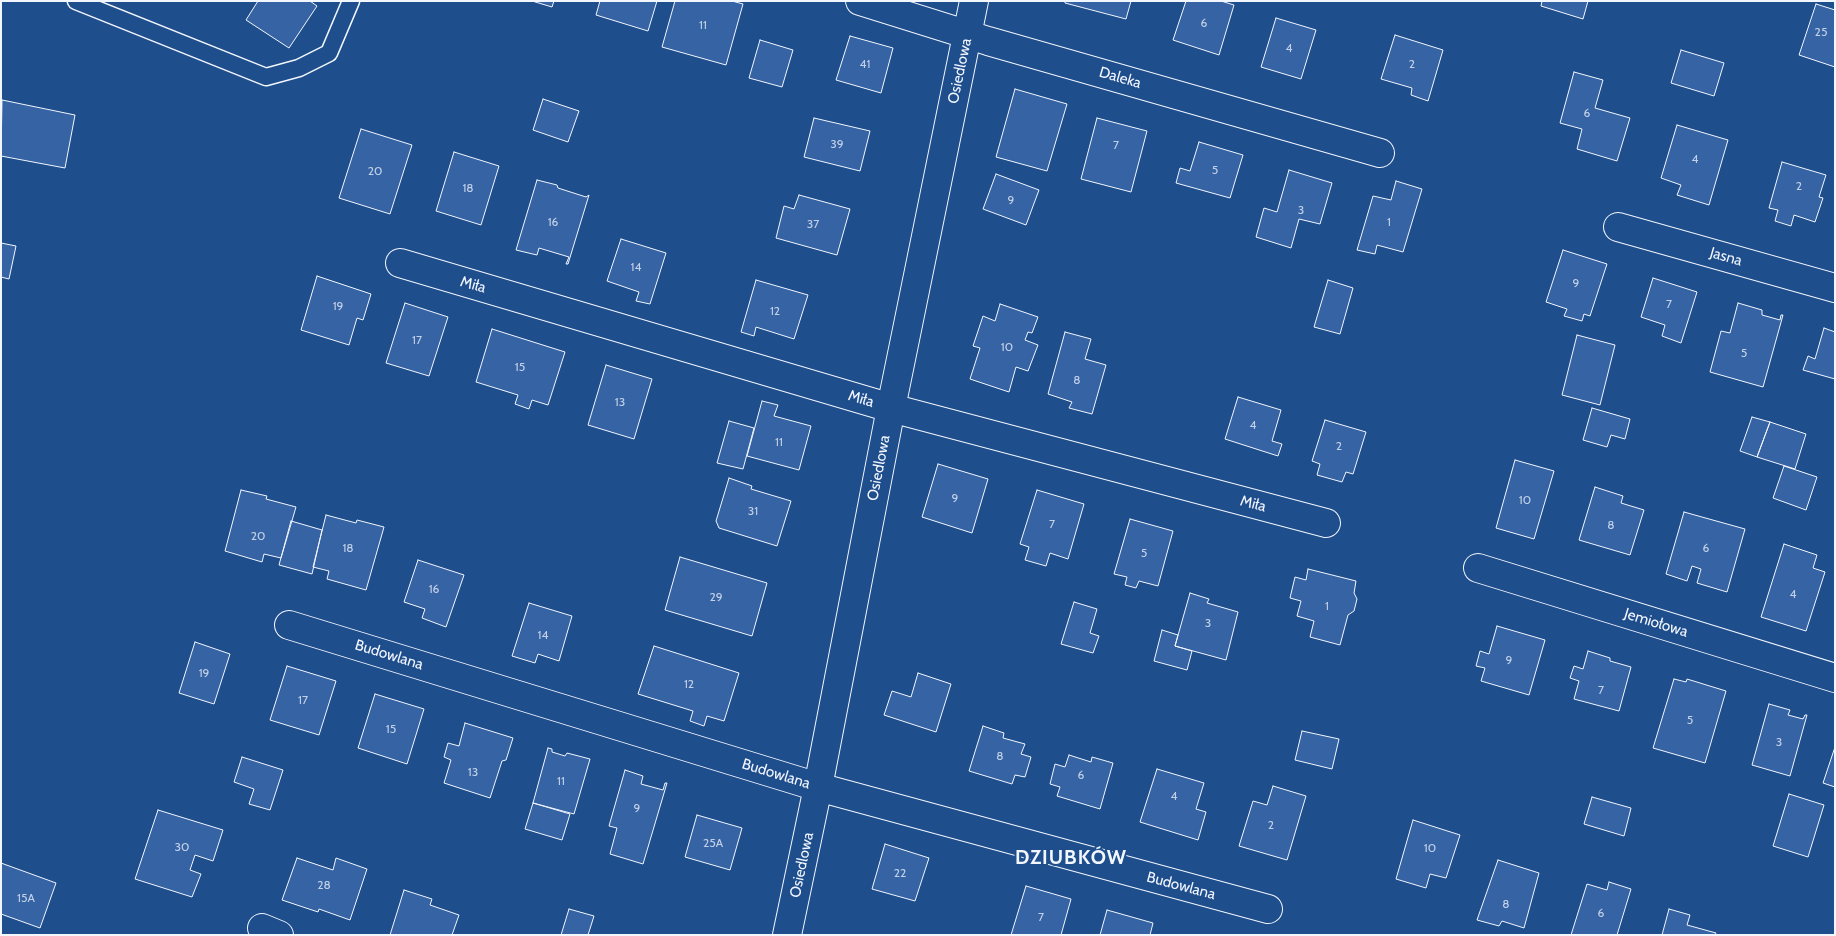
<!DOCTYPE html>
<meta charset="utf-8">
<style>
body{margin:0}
#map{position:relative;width:1836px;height:936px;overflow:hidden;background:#1f4e8c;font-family:Cabin,sans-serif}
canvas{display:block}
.frame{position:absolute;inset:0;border:2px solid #f2f6ff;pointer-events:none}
</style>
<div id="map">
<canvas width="1836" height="936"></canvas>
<div class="frame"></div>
</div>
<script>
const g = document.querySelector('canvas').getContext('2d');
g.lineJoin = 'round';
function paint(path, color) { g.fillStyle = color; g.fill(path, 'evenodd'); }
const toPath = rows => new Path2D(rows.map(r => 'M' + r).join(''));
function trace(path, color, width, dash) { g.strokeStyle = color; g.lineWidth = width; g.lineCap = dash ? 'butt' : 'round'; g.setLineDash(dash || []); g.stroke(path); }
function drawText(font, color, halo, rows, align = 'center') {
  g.font = font + ' Cabin,sans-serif'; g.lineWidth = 4; g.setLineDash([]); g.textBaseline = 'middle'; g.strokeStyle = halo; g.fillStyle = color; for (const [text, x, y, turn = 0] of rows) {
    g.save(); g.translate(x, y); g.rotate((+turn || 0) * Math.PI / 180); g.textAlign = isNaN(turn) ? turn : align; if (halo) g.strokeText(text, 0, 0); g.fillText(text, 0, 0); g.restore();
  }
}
const building = toPath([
 [258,1,310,1,317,6,289,48,246,20,258,1],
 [532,1,554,1,552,7,532,1],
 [600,1,657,1,648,31,596,15,600,1],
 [675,1,732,1,743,4,726,65,662,47,675,1],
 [1065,1,1131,1,1126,19,1065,3,1065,1],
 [1186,1,1221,1,1234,5,1219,55,1173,40,1186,1],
 [1542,1,1588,1,1583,19,1541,6,1542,1],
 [1816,4,1835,10,1835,67,1799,55,1816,4],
 [1276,18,1316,30,1301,79,1261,67,1276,18],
 [1395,35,1443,50,1428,101,1411,95,1412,88,1381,79,1395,35],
 [850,36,893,48,881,93,836,80,850,36],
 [760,40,793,50,782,87,749,78,760,40],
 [1681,50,1724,63,1714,96,1671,83,1681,50],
 [1574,72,1603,80,1595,108,1630,118,1617,161,1577,149,1582,129,1560,123,1574,72],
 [1015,89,1067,104,1047,171,996,157,1015,89],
 [543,99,579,111,568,142,533,130,543,99],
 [2,100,75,115,65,168,1,156,2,100],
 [814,118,870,131,860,171,804,157,814,118],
 [1097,118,1147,131,1131,192,1081,179,1097,118],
 [1677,125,1728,140,1709,205,1677,195,1681,185,1661,178,1677,125],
 [361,129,412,145,390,214,339,198,361,129],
 [1199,142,1243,155,1230,198,1176,183,1180,168,1190,171,1199,142],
 [454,152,499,166,481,225,436,211,454,152],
 [1782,162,1826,175,1819,197,1823,198,1815,222,1794,215,1791,226,1775,221,1778,210,1769,208,1782,162],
 [1289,170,1332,183,1320,224,1299,219,1291,248,1256,237,1264,208,1277,212,1289,170],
 [996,174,1039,190,1026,225,983,209,996,174],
 [537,180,557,185,558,188,586,197,589,195,568,264,566,264,569,257,539,248,537,255,516,250,537,180],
 [1396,181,1422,189,1403,252,1377,245,1375,254,1357,250,1373,196,1391,200,1396,181],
 [799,195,850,209,837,255,776,238,784,206,794,209,799,195],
 [621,239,666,253,650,304,636,301,639,292,607,281,621,239],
 [1,243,16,246,9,279,1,277,1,243],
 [1563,250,1607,264,1590,316,1584,314,1582,321,1564,316,1567,309,1546,302,1563,250],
 [317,276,371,294,363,320,357,318,349,345,301,330,317,276],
 [1653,278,1697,292,1681,343,1662,336,1665,325,1641,317,1653,278],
 [756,280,808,295,794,339,756,327,754,336,741,332,756,280],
 [1328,280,1353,288,1340,334,1314,327,1328,280],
 [405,303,448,317,429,376,386,363,405,303],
 [1738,303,1762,310,1762,315,1780,320,1781,315,1783,315,1763,387,1710,372,1721,331,1730,333,1738,303],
 [1000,304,1038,317,1032,333,1028,332,1025,340,1038,345,1028,371,1016,367,1009,392,970,379,980,348,973,346,983,316,995,321,1000,304],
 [1824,328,1835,332,1835,379,1803,370,1808,356,1815,359,1824,328],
 [492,329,565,352,548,405,532,400,529,409,515,404,518,395,476,382,492,329],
 [1065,332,1091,339,1085,359,1106,365,1092,414,1069,408,1072,402,1048,394,1065,332],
 [1577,335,1615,345,1600,405,1562,395,1577,335],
 [606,365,652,379,634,439,588,425,606,365],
 [1238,397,1281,410,1272,441,1282,444,1278,456,1225,439,1238,397],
 [762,401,778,405,774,416,811,426,799,470,747,456,762,401],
 [1592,408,1630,419,1625,439,1611,435,1607,447,1583,440,1592,408],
 [1752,417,1770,422,1757,457,1740,451,1752,417],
 [1325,420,1366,432,1353,474,1346,472,1342,482,1317,475,1320,464,1312,461,1325,420],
 [729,421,754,428,743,469,717,463,729,421],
 [1770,422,1806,434,1795,469,1757,457,1770,422],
 [1515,460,1554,471,1534,539,1496,528,1515,460],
 [938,464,988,479,972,533,922,517,938,464],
 [1784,466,1817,477,1806,510,1773,498,1784,466],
 [729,478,752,486,751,489,791,501,777,546,719,528,716,521,729,478],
 [1595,487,1623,496,1621,503,1644,510,1630,555,1579,540,1595,487],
 [241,490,267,496,266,499,296,507,281,558,264,554,262,562,225,551,241,490],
 [1037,490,1084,504,1068,559,1050,553,1046,566,1025,560,1029,547,1020,544,1037,490],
 [1684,512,1745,529,1727,592,1697,583,1701,569,1692,566,1687,581,1666,574,1684,512],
 [326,515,356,523,357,520,384,527,366,590,327,579,329,571,313,567,326,515],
 [1130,519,1173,531,1158,586,1139,581,1136,588,1125,585,1127,577,1114,574,1130,519],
 [291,521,322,530,312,574,279,565,291,521],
 [1784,544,1817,555,1813,568,1825,572,1806,631,1761,617,1784,544],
 [680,557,767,583,752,636,665,610,680,557],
 [418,560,464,575,446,627,422,618,425,609,404,602,418,560],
 [1308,569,1356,581,1354,593,1357,599,1354,611,1348,615,1340,645,1310,637,1314,621,1297,616,1301,601,1290,598,1295,577,1306,580,1308,569],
 [1190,593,1209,599,1207,603,1238,612,1226,660,1175,646,1190,593],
 [1074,602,1097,609,1090,633,1099,636,1093,653,1061,644,1074,602],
 [529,603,572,616,559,661,538,654,535,663,512,656,529,603],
 [1497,626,1545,640,1529,695,1481,681,1485,668,1476,666,1480,651,1489,654,1497,626],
 [1162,630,1178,635,1175,646,1192,651,1187,670,1154,661,1162,630],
 [195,642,230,654,214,704,179,693,195,642],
 [654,646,739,673,724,721,707,716,704,726,690,721,693,711,638,694,654,646],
 [1588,651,1610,658,1610,661,1631,667,1619,711,1574,699,1579,681,1570,678,1574,666,1583,669,1588,651],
 [287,666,336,681,319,735,270,720,287,666],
 [918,673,951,684,936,732,884,715,892,691,911,697,918,673],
 [1674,679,1686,682,1687,679,1726,691,1705,763,1653,748,1674,679],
 [375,694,424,709,407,764,358,748,375,694],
 [1769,704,1790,710,1788,715,1803,719,1805,715,1807,715,1790,776,1752,765,1769,704],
 [465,723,513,738,506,760,502,761,490,798,444,783,451,760,444,757,448,743,459,746,465,723],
 [983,726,1004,733,1003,738,1025,744,1021,754,1031,757,1025,777,1015,775,1012,784,969,771,983,726],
 [1302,731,1339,739,1332,769,1295,760,1302,731],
 [1835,747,1835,787,1823,783,1835,747],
 [548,748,552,749,552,752,565,756,567,753,590,759,574,814,533,803,548,748],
 [1069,755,1091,762,1092,757,1113,763,1100,809,1057,796,1060,787,1050,784,1055,764,1065,767,1069,755],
 [242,757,283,770,270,810,249,804,254,789,234,782,242,757],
 [1157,769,1204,783,1196,809,1206,812,1198,840,1140,822,1157,769],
 [625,770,643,776,641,784,663,790,665,783,667,783,643,864,610,854,617,828,609,826,625,770],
 [1273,786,1306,796,1287,860,1239,846,1253,801,1267,805,1273,786],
 [1789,794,1824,805,1808,857,1773,846,1789,794],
 [1592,797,1631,808,1624,836,1584,824,1592,797],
 [533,803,570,814,562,840,525,829,533,803],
 [158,810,223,830,213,861,195,855,190,870,201,874,192,897,135,879,158,810],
 [697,815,742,828,730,870,685,857,697,815],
 [1413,820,1460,835,1446,878,1430,874,1426,888,1396,879,1413,820],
 [885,844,929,858,915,901,872,889,885,844],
 [297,858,333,870,336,858,367,869,350,920,319,909,318,912,282,900,297,858],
 [1498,860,1539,873,1524,928,1502,921,1499,926,1477,920,1498,860],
 [1,863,56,883,40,928,1,914,1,863],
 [1609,882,1631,889,1617,935,1571,935,1587,884,1607,890,1609,882],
 [1026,886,1071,899,1061,935,1011,935,1026,886],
 [404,890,432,899,430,905,459,915,452,935,390,935,404,890],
 [569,909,594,916,588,935,561,935,569,909],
 [1669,909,1690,915,1687,925,1716,933,1715,935,1662,935,1669,909],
 [1107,910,1153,923,1150,935,1100,935,1107,910]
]);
paint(building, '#3563a3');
trace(building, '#f2f6ff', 1);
const service = toPath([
 [76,1,266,77,299,68,329,53,351,1]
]);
const minor = toPath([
 [860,1,988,41,1380,153],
 [1618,227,1835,288],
 [400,263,891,408,1326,523],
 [1478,568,1835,678],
 [289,625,818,787,1268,909],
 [262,928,279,935],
 [787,935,818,787,891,408,974,1]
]);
trace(service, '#f2f6ff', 19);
trace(minor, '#f2f6ff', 30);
trace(service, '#1f4e8c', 16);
trace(minor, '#1f4e8c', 28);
drawText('12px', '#c3d1e8', null, [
 ["6",1204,23],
 ["11",703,25],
 ["25",1821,32],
 ["4",1289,48],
 ["41",865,64],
 ["2",1412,64],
 ["6",1587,113],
 ["39",837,144],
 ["7",1116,145],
 ["4",1695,159],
 ["5",1215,170],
 ["20",375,171],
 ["2",1799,186],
 ["18",468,188],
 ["9",1011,200],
 ["3",1301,210],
 ["16",553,222],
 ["1",1389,222],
 ["37",813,224],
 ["14",636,267],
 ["9",1576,283],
 ["7",1669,304],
 ["19",338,306],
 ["12",775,311],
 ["17",417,340],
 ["10",1007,347],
 ["5",1744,353],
 ["15",520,367],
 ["8",1077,380],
 ["13",620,402],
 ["4",1253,425],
 ["11",779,442],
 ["2",1339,446],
 ["9",955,498],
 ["10",1525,500],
 ["31",753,511],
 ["7",1052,524],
 ["8",1611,525],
 ["20",258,536],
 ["18",348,548],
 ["6",1706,548],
 ["5",1144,553],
 ["16",434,589],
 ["4",1793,594],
 ["29",716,597],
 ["1",1327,606],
 ["3",1208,623],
 ["14",543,635],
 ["9",1509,660],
 ["19",204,673],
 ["12",689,684],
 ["7",1601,690],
 ["17",303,700],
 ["5",1690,720],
 ["15",391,729],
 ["3",1779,742],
 ["8",1000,756],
 ["13",473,772],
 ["6",1081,775],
 ["11",561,781],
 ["4",1174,796],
 ["9",637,808],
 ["2",1271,825],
 ["25A",713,843],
 ["30",182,847],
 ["10",1430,848],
 ["22",900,873],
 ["28",324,885],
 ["15A",26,898],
 ["8",1506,904],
 ["6",1601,913],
 ["7",1041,917]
]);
drawText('15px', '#f2f6ff', '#1f4e8c', [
 ["Osiedlowa",960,71,-78],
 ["Daleka",1120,78,16],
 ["Jasna",1726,257,16],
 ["Miła",473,285,16],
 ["Miła",861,399,17],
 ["Osiedlowa",879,468,-79],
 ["Miła",1253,504,15],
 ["Jemiołowa",1656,623,17],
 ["Budowlana",389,655,17],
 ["Budowlana",776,774,17],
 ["Osiedlowa",802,865,-78],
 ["Budowlana",1181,886,15]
]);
g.letterSpacing = '1px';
drawText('bold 20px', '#f2f6ff', '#1f4e8c', [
 ["DZIUBKÓW",1071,858]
]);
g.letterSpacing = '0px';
</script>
